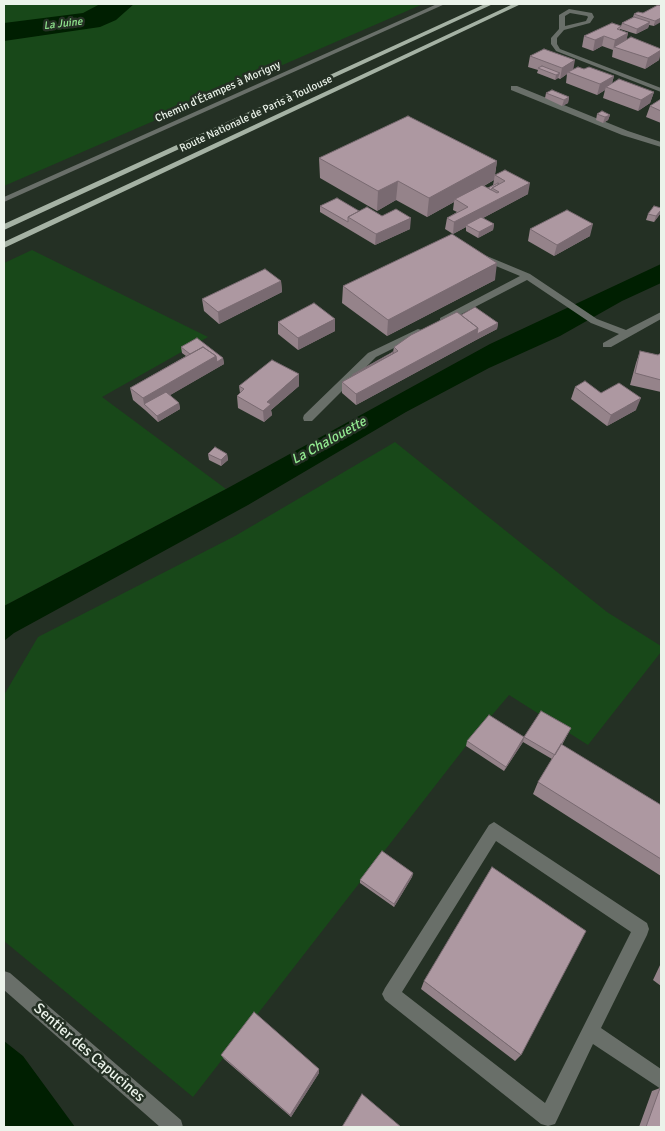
<!DOCTYPE html>
<meta charset="utf-8">
<style>
body{margin:0}
#map{position:relative;width:665px;height:1131px;overflow:hidden;background:#243024;font-family:Signika,sans-serif}
canvas{display:block}
.frame{position:absolute;inset:0;border:5px solid #ebf3ea;pointer-events:none}
</style>
<div id="map">
<canvas width="665" height="1131"></canvas>
<div class="frame"></div>
</div>
<script>
const g = document.querySelector('canvas').getContext('2d');
g.lineJoin = 'round';
function paint(path, color) { g.fillStyle = color; g.fill(path, 'evenodd'); }
const toPath = rows => new Path2D(rows.map(r => 'M' + r).join(''));
function trace(path, color, width, dash) { g.strokeStyle = color; g.lineWidth = width; g.lineCap = dash ? 'butt' : 'round'; g.setLineDash(dash || []); g.stroke(path); }
function drawText(font, color, halo, rows, align = 'center') {
  g.font = font + ' Signika,sans-serif'; g.lineWidth = 5; g.setLineDash([]); g.textBaseline = 'middle'; g.strokeStyle = halo; g.fillStyle = color; for (const [text, x, y, turn = 0] of rows) {
    g.save(); g.translate(x, y); g.rotate((+turn || 0) * Math.PI / 180); g.textAlign = isNaN(turn) ? turn : align; if (halo) g.strokeText(text, 0, 0); g.fillText(text, 0, 0); g.restore();
  }
}
paint(toPath([
 [4,4,423,4,4,186],
 [32,250,208,337,102,397,226,489,4,606,4,263],
 [395,442,607,612,661,646,661,652,588,745,509,695,466,746,193,1097,4,941,4,695,38,637,235,536]
]), '#184819');
paint(toPath([
 [661,264,661,283,622,301,560,336,489,368,406,412,248,505,14,633,4,641,4,606,226,489,490,344],
 [4,1041,23,1056,75,1127,4,1127]
]), '#001f01');
paint(toPath([
 [100,4,134,4,116,20,100,27,4,41,4,23,83,13,100,4]
]), '#001f01');
paint(toPath([
 [437,4,445,4,4,202,4,197,437,4],
 [569,9,592,13,594,17,590,23,564,30,557,38,557,44,560,49,661,88,661,92,556,51,551,44,551,38,559,29,559,15,569,9],
 [570,13,587,16,588,17,586,21,565,26,565,16,570,13],
 [511,86,517,86,628,131,661,142,661,147,622,135,511,90,511,86],
 [482,254,530,274,597,319,626,330,661,312,661,319,611,347,603,347,603,343,619,334,591,323,527,280,446,322,440,322,440,318,520,276,479,259,479,255,482,254],
 [418,329,422,330,422,334,376,357,312,421,304,421,303,418,304,415,368,353,418,329],
 [494,822,647,923,649,929,647,935,601,1028,661,1069,661,1089,593,1044,555,1124,548,1126,541,1124,385,1000,382,994,385,988,489,825,494,822],
 [496,841,631,932,545,1103,402,992,496,841],
 [4,971,10,973,181,1120,183,1127,160,1127,4,990,4,971]
]), '#696f69');
paint(toPath([
 [485,4,493,4,4,230,4,224,485,4],
 [513,4,521,4,4,248,4,242,513,4]
]), '#a5b2a4');
paint(toPath([
 [661,6,654,26,649,25,648,28,636,34,620,29,620,30,628,33,626,40,661,49,659,60,645,69,612,57,613,50,602,46,593,51,582,47,584,36,621,26,622,23,633,17,634,14,643,13],
 [530,56,573,69,584,69,614,76,612,83,654,92,650,103,638,111,603,98,605,90,597,95,566,83,567,74,560,79,558,78,555,80,537,73,538,70,528,67],
 [546,93,569,97,568,103,562,106,545,98],
 [661,99,661,123,646,117,650,106],
 [597,114,610,115,608,120,603,123,596,120],
 [319,158,497,161,495,175,528,194,483,218,494,224,493,230,478,238,466,231,466,227,453,234,445,229,447,218,457,212,453,210,454,202,427,217,396,200,377,211,320,178],
 [494,180,493,185,488,188,484,186],
 [320,206,359,211,382,216,410,229,375,245,320,212],
 [648,214,660,214,654,222,646,220],
 [530,229,590,236,554,256,528,241],
 [495,280,387,336,342,303,343,286],
 [281,281,282,292,219,324,204,311,202,299],
 [461,315,498,323,497,329,476,340,356,405,342,393,342,382,393,352,394,347],
 [278,322,335,331,298,350,278,334],
 [181,347,223,358,224,364,170,395,179,403,180,409,158,422,145,410,133,400,130,388,186,356,182,353],
 [640,351,658,355,661,353,661,392,630,385,636,363],
 [239,386,299,386,271,410,272,415,264,422,238,408,237,396,240,393],
 [575,387,601,393,636,410,607,426,571,399],
 [208,454,227,454,228,460,221,466,209,460],
 [571,728,562,745,661,805,661,876,533,794,538,782,552,759,523,742,504,771,466,746,467,741,524,737],
 [413,873,412,877,394,907,360,883,360,880],
 [661,963,661,986,653,980],
 [424,981,521,1055,515,1061,421,989],
 [221,1055,319,1069,319,1073,291,1117,224,1059],
 [660,1088,661,1127,639,1127,652,1091]
]), '#95838a');
paint(toPath([
 [661,18,661,22,654,26,655,21],
 [650,22,648,28,636,34,637,29],
 [628,33,626,43,614,47,613,50,615,40],
 [604,36,602,46,593,51,595,40],
 [661,50,659,60,645,69,648,58],
 [575,60,573,71,568,72,567,74,560,79,562,68],
 [560,73,558,78,555,80,556,75],
 [614,76,611,86,606,87,605,90,597,95,600,84],
 [654,92,650,103,638,111,641,100],
 [569,97,568,103,562,106,564,100],
 [610,115,608,120,603,123,605,117],
 [497,161,494,180,458,200,455,199,454,202,427,217,429,198],
 [398,181,396,200,377,211,378,191],
 [530,183,528,194,468,226,466,225,466,227,453,234,454,222],
 [661,210,660,214,654,222,656,216],
 [411,218,410,229,375,245,376,234],
 [494,224,493,230,478,238,479,232],
 [593,224,590,236,554,256,557,245],
 [497,263,495,280,387,336,388,320],
 [281,281,282,292,219,324,218,312],
 [335,319,335,331,298,350,298,338],
 [498,323,497,329,476,340,356,405,356,394,478,328],
 [216,356,223,358,224,364,148,408,144,404,143,398],
 [299,374,299,386,271,410,272,415,264,422,263,411,267,402],
 [641,398,636,410,607,426,611,415],
 [179,403,180,409,158,422,157,416],
 [227,454,228,460,221,466,221,460],
 [524,737,523,742,504,771,506,767],
 [413,873,412,877,394,907,394,904],
 [319,1069,319,1073,291,1117,290,1115]
]), '#796a71');
const building = toPath([
 [658,5,661,6,661,18,655,21,634,14,638,12,643,13,658,5],
 [634,17,650,22,637,29,622,23,634,17],
 [612,23,621,26,617,29,628,33,615,40,604,36,595,40,584,36,612,23],
 [631,37,661,49,661,50,648,58,614,47,631,37],
 [544,49,575,60,562,68,530,56,544,49],
 [542,66,560,73,556,75,538,68,542,66],
 [578,67,584,69,589,67,614,76,600,84,568,72,578,67],
 [619,79,654,92,641,100,606,87,619,79],
 [552,90,569,97,564,100,546,93,552,90],
 [661,99,661,111,650,106,661,99],
 [602,111,610,115,605,117,597,114,602,111],
 [408,116,497,161,429,198,398,181,378,191,319,158,408,116],
 [505,170,530,183,454,222,447,218,468,207,455,199,482,185,497,193,499,192,492,188,505,181,495,175,505,170],
 [498,183,499,184,492,188,491,190,488,188,498,183],
 [337,198,359,211,348,217,348,222,320,206,337,198],
 [654,206,661,208,661,210,656,216,648,214,654,206],
 [367,207,382,216,396,209,411,218,376,234,348,217,367,207],
 [567,210,593,224,557,245,530,229,567,210],
 [481,217,494,224,479,232,466,225,481,217],
 [452,234,497,263,388,320,343,286,452,234],
 [265,269,281,281,218,312,202,299,265,269],
 [314,303,335,319,298,338,278,322,314,303],
 [475,307,498,323,477,334,478,328,461,315,475,307],
 [457,312,478,328,356,394,342,382,398,351,394,347,411,335,457,312],
 [197,338,223,358,217,362,216,356,203,347,190,354,181,347,197,338],
 [203,347,216,356,143,398,130,388,203,347],
 [640,351,658,355,661,353,661,380,635,373,640,351],
 [393,352,394,353,352,375,393,352],
 [272,360,299,374,267,402,271,404,263,411,237,396,244,389,239,386,272,360],
 [585,381,601,393,619,383,641,398,611,415,575,387,585,381],
 [166,392,179,403,157,416,144,404,166,392],
 [215,447,227,454,221,460,208,454,215,447],
 [541,711,571,728,555,755,524,737,541,711],
 [489,715,524,737,506,767,467,741,489,715],
 [561,744,661,805,661,859,538,782,561,744],
 [382,851,413,873,394,904,360,880,382,851],
 [492,867,586,931,521,1055,424,981,492,867],
 [254,1012,319,1069,290,1115,221,1055,254,1012],
 [660,1088,661,1089,661,1127,646,1127,660,1088],
 [362,1094,401,1127,342,1127,362,1094]
]);
paint(building, '#ad98a1');
trace(building, '#796a71', 1);
drawText('italic 11px', '#92e890', '#243024', [
 ["La Juine",63,24,-7]
]);
drawText('11px', '#ebf3ea', '#243024', [
 ["Chemin d'Étampes à Morigny",218,92,-24],
 ["Route Nationale de Paris à Toulouse",256,114,-25]
]);
drawText('italic 14px', '#92e890', '#243024', [
 ["La Chalouette",329,441,-29]
]);
drawText('15px', '#ebf3ea', '#243024', [
 ["Sentier des Capucines",89,1053,41]
]);
</script>
